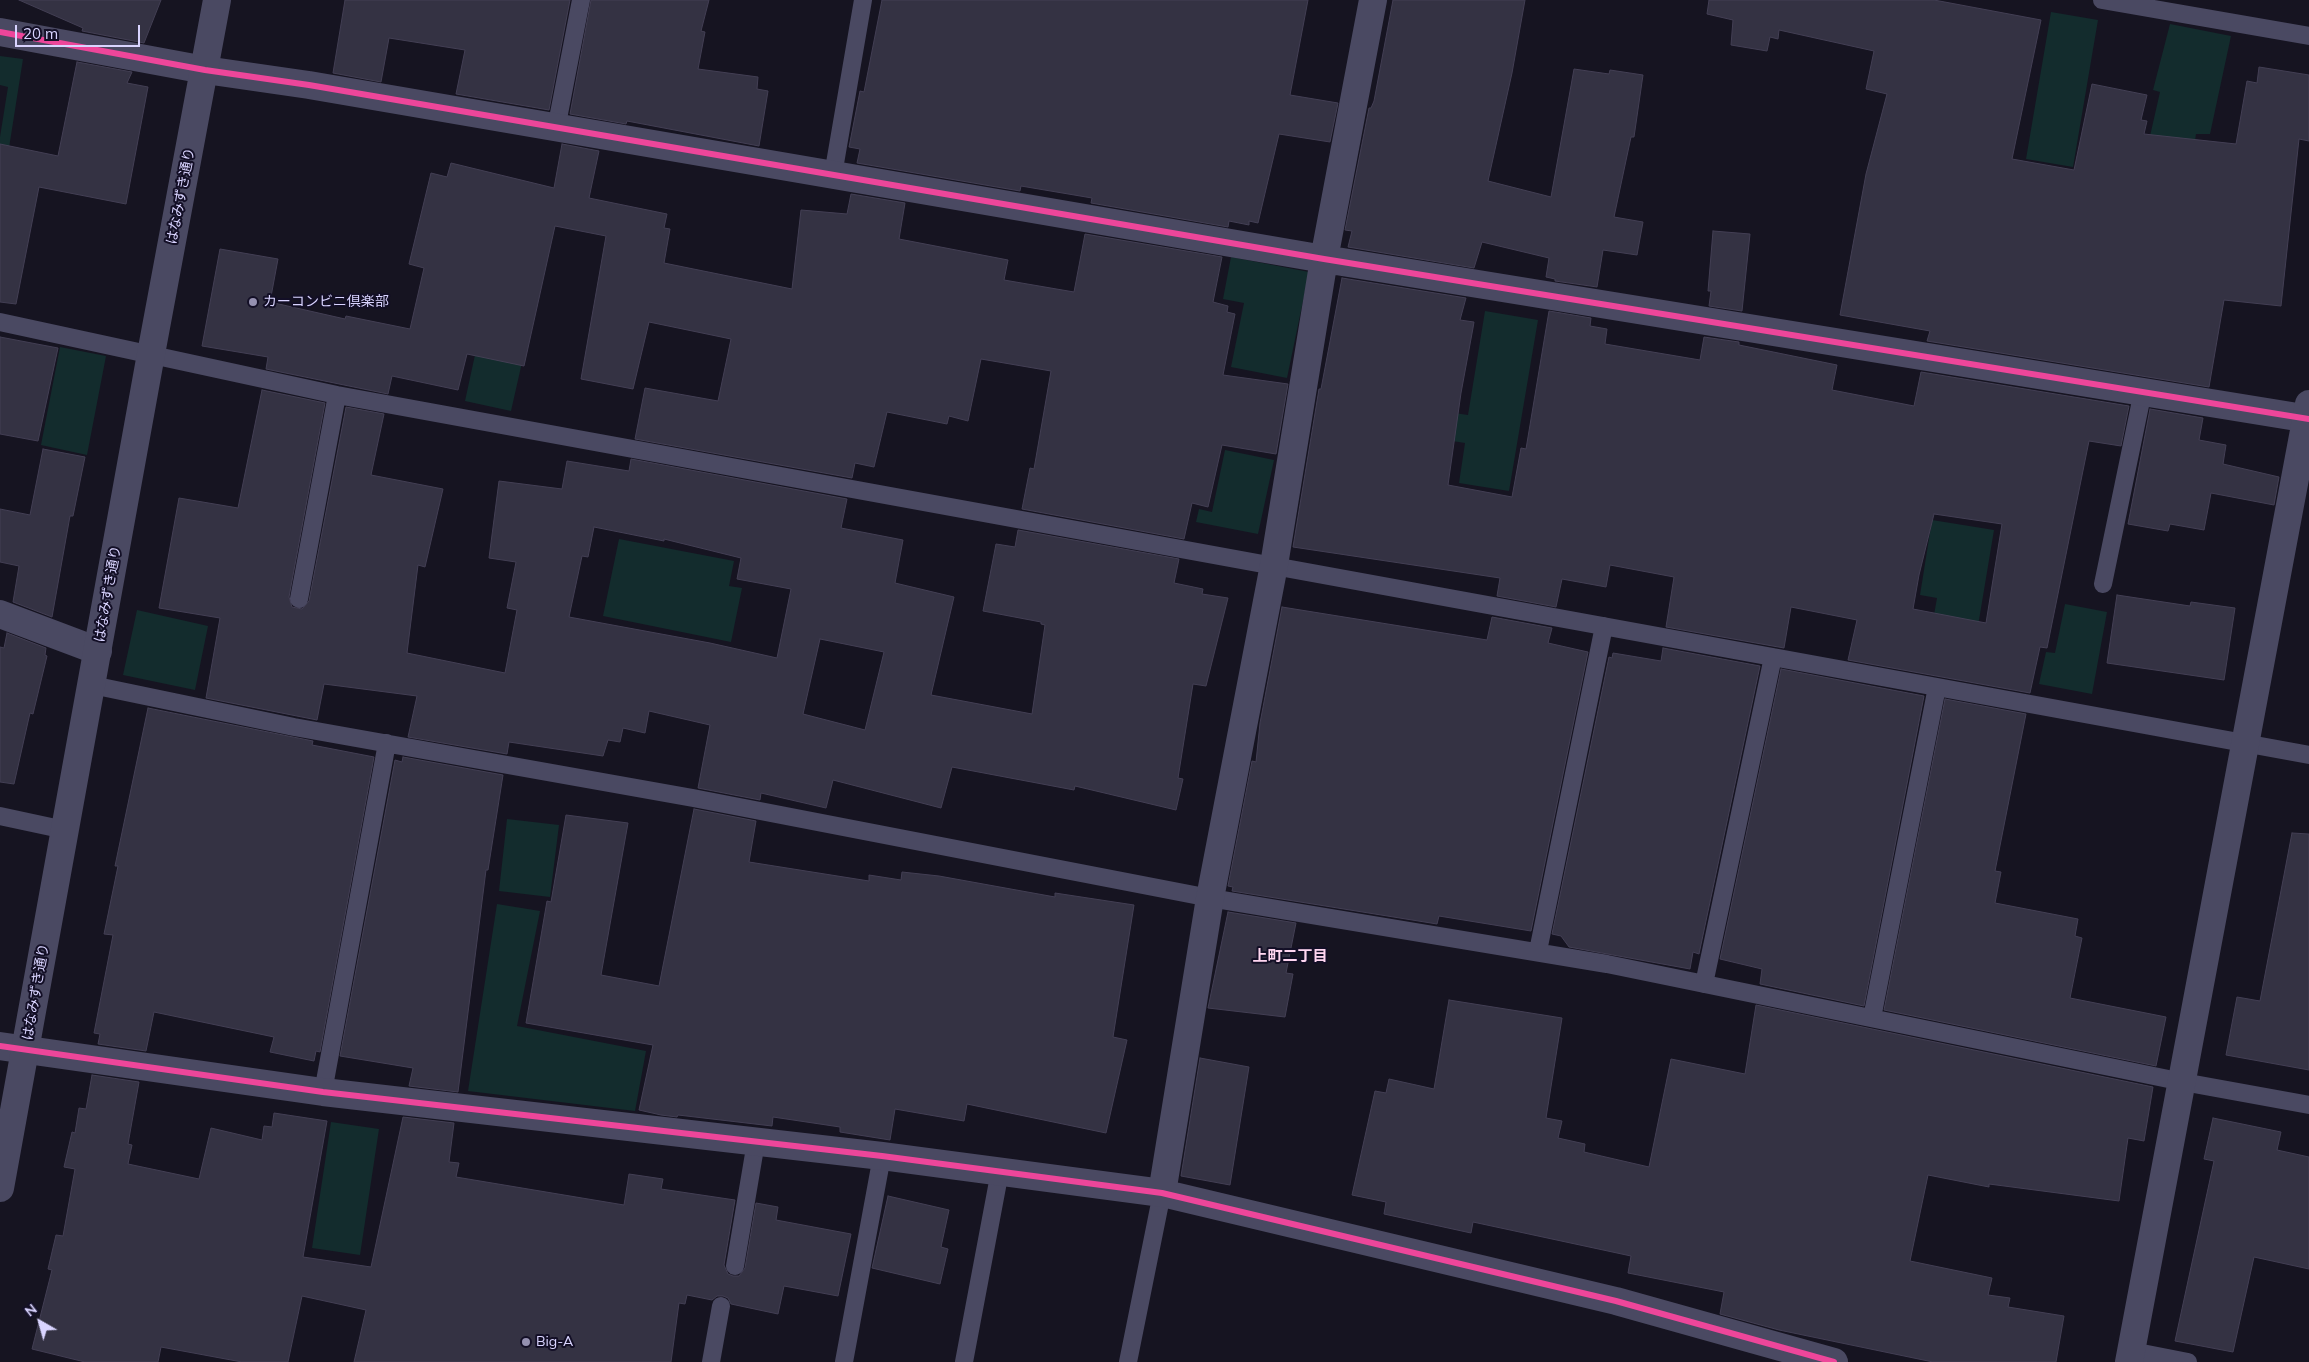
<!DOCTYPE html>
<meta charset="utf-8">
<style>
body{margin:0}
#map{position:relative;width:2309px;height:1362px;overflow:hidden;background:#161421;font-family:Mulish,sans-serif}
canvas{display:block}
.north{position:absolute;left:15px;top:1297px;width:50px;height:50px;-webkit-text-stroke:4px #130f26;paint-order:stroke;rotate:322deg;font-size:14px;font-weight:700;line-height:20px;text-align:center;color:#d9d4ff}
.north::after{content:'';display:block;margin:auto;width:18px;height:22px;background:#d9d4ff;clip-path:polygon(50% 0,100% 100%,50% 72%,0 100%)}
.scale{position:absolute;left:15px;top:25px;width:125px;height:22px;box-sizing:border-box;border:2px solid #d9d4ff;border-top:0;padding-left:6px;font-size:15px;line-height:18px;white-space:nowrap;color:#d9d4ff;-webkit-text-stroke:4px #130f26;paint-order:stroke}
</style>
<div id="map">
<canvas width="2309" height="1362"></canvas>
<div class="north">N</div>
<div class="scale">20 m</div>
</div>
<script>
const g = document.querySelector('canvas').getContext('2d');
g.lineJoin = 'round';
function paint(path, color) { g.fillStyle = color; g.fill(path, 'evenodd'); }
const toPath = rows => new Path2D(rows.map(r => 'M' + r).join(''));
function trace(path, color, width, dash) { g.strokeStyle = color; g.lineWidth = width; g.lineCap = dash ? 'butt' : 'round'; g.setLineDash(dash || []); g.stroke(path); }
function drawText(font, color, halo, rows, align = 'center') {
  g.font = font + ' Mulish,"Noto Sans JP",sans-serif'; g.lineWidth = 4; g.setLineDash([]); g.textBaseline = 'middle'; g.strokeStyle = halo; g.fillStyle = color; for (const [text, x, y, turn = 0] of rows) {
    g.save(); g.translate(x, y); g.rotate((+turn || 0) * Math.PI / 180); g.textAlign = isNaN(turn) ? turn : align; if (halo) g.strokeText(text, 0, 0); g.fillText(text, 0, 0); g.restore();
  }
}
paint(toPath([
 [2051,12,2098,20,2073,167,2026,159],
 [2170,24,2231,36,2210,134,2196,134,2186,201,2138,189,2160,92,2153,90],
 [0,56,23,59,6,167,0,166,0,137,8,87,0,85],
 [1231,257,1309,272,1287,378,1231,367,1244,303,1223,299],
 [537,296,511,411,465,401,483,318],
 [1485,311,1538,320,1509,491,1459,483,1465,443,1389,431,1393,404,1468,415],
 [60,347,106,356,87,455,41,445],
 [1225,450,1274,460,1258,534,1196,522,1199,509,1212,512],
 [1932,520,1994,530,1970,674,1925,666,1937,598,1920,595],
 [619,539,734,561,729,586,742,588,731,642,603,616],
 [2065,604,2107,612,2092,694,2039,684,2046,652,2055,653],
 [137,610,208,626,195,690,123,675],
 [507,819,559,825,550,897,499,891],
 [497,904,540,911,517,1026,646,1051,635,1111,468,1091],
 [331,1122,379,1129,360,1255,312,1248]
]), '#132c2d');
const building = toPath([
 [19,0,161,0,144,43,82,31,83,28,19,0],
 [345,0,570,0,549,110,456,94,465,50,389,38,381,82,333,73,345,0],
 [591,0,709,0,701,31,705,32,698,69,758,77,757,89,768,91,759,146,627,121,626,124,570,114,591,0],
 [882,0,1308,0,1290,95,1338,103,1330,142,1279,134,1258,223,1249,221,1249,225,1229,221,1228,227,1091,203,1092,198,1021,186,1020,191,857,163,860,149,849,147,860,91,864,92,882,0],
 [1393,0,1525,0,1512,73,1488,181,1551,197,1574,69,1609,74,1610,70,1643,75,1634,137,1631,137,1614,217,1643,222,1637,255,1603,250,1597,287,1555,281,1555,279,1546,277,1549,258,1482,242,1474,268,1348,247,1352,231,1345,230,1369,108,1371,108,1374,101,1393,0],
 [1709,0,1934,0,2041,20,2012,159,2074,170,2092,84,2147,95,2141,120,2147,121,2144,134,2236,144,2247,81,2257,83,2259,67,2309,75,2309,141,2299,139,2281,306,2224,300,2209,387,1927,341,1930,331,1840,315,1866,174,1887,94,1866,89,1874,51,1779,30,1778,39,1770,37,1767,51,1731,45,1733,20,1707,14,1709,0],
 [77,62,132,72,127,83,148,87,126,204,39,187,16,304,0,302,0,144,58,156,77,62],
 [562,144,599,151,589,198,667,214,664,228,670,229,664,263,792,289,801,210,847,214,851,194,905,203,899,239,1008,260,1004,280,1074,292,1085,234,1222,257,1213,302,1228,306,1227,312,1235,314,1223,375,1288,384,1276,454,1222,445,1208,507,1192,503,1184,539,1022,509,1030,468,1034,469,1051,371,981,359,968,421,949,416,947,424,887,412,874,467,855,463,852,478,635,439,645,388,718,401,731,339,649,322,633,389,581,379,606,236,555,226,524,366,467,354,458,390,392,376,388,394,266,369,268,357,202,346,220,249,278,259,270,302,345,319,346,316,410,329,424,268,409,264,431,173,447,177,451,163,554,188,562,144],
 [1713,231,1750,234,1742,311,1709,306,1711,291,1708,291,1713,231],
 [1342,278,1466,298,1460,320,1474,322,1473,328,1461,393,1448,485,1512,497,1521,448,1526,449,1549,311,1591,318,1590,326,1607,329,1605,344,1700,360,1704,337,1739,342,1739,345,1837,365,1832,390,1914,406,1921,372,2129,406,2121,446,2089,441,2047,648,2040,647,2030,693,1848,660,1857,620,1791,607,1784,648,1666,627,1674,577,1610,565,1606,587,1562,579,1556,607,1497,596,1500,578,1293,547,1319,389,1321,389,1342,278],
 [1934,514,2002,524,1986,623,1913,609,1919,575,1934,514],
 [0,337,58,348,38,441,0,434,0,337],
 [262,390,325,403,289,597,292,607,302,609,309,601,346,407,384,414,371,475,443,489,425,567,418,565,407,653,505,673,517,610,507,608,516,562,489,558,499,481,562,489,567,461,629,471,631,459,847,499,841,528,903,540,895,583,954,597,931,695,1032,714,1045,625,1041,624,1041,622,983,611,996,544,1015,547,1018,530,1179,559,1174,583,1203,589,1202,594,1228,598,1206,686,1193,684,1178,778,1183,779,1176,810,1075,786,1074,790,952,767,941,808,833,780,826,808,761,793,760,800,698,788,710,725,649,711,645,733,623,728,620,742,608,740,603,756,509,742,507,754,408,737,417,696,324,684,317,720,206,698,220,618,159,608,179,498,238,508,262,390],
 [594,527,664,541,664,539,741,558,737,579,791,589,777,658,710,643,569,617,582,556,588,557,594,527],
 [820,639,884,652,865,730,803,714,820,639],
 [2150,409,2203,418,2199,440,2226,445,2223,464,2279,477,2274,505,2211,493,2204,530,2170,524,2168,531,2128,524,2150,409],
 [43,449,85,457,73,516,70,516,52,617,13,602,19,566,0,562,0,509,30,515,43,449],
 [2117,595,2190,606,2191,602,2235,608,2224,680,2107,663,2117,595],
 [1282,607,1487,640,1492,617,1552,628,1548,643,1588,652,1531,931,1439,916,1437,924,1232,891,1233,887,1228,886,1252,761,1256,762,1260,723,1282,607],
 [7,633,46,648,45,655,47,656,33,714,30,713,14,784,0,782,0,647,4,648,7,633],
 [1663,648,1760,666,1699,954,1693,952,1690,969,1569,947,1561,936,1552,934,1609,657,1612,658,1613,653,1661,661,1663,648],
 [1781,669,1924,696,1864,1006,1760,984,1762,969,1720,959,1781,669],
 [1945,699,2026,714,1995,871,2001,872,1995,903,2078,919,2075,936,2082,938,2070,998,2166,1017,2156,1066,1884,1010,1945,699],
 [148,708,313,741,312,745,374,757,320,1052,316,1051,314,1061,270,1052,274,1037,154,1012,146,1051,98,1044,100,1034,94,1033,113,935,104,934,118,866,115,866,148,708],
 [403,757,503,775,488,870,486,870,458,1092,409,1086,413,1068,340,1056,395,760,402,762,403,757],
 [694,809,756,821,749,862,869,881,869,875,901,880,902,872,939,876,1055,897,1055,893,1134,905,1113,1037,1127,1040,1106,1133,967,1104,964,1121,895,1109,890,1140,840,1132,840,1127,773,1117,772,1126,678,1115,677,1117,661,1115,639,1110,653,1045,526,1023,547,901,551,902,566,815,628,823,601,975,659,986,694,809],
 [2292,833,2309,834,2309,1070,2226,1055,2237,997,2260,1001,2292,833],
 [1228,912,1296,923,1286,973,1293,974,1285,1017,1208,1008,1228,912],
 [1449,1000,1562,1018,1546,1118,1562,1121,1558,1138,1585,1144,1584,1152,1649,1167,1671,1059,1745,1074,1756,1005,2153,1087,2144,1141,2128,1138,2119,1201,1989,1184,1989,1187,1928,1175,1910,1261,1992,1278,1988,1295,2010,1298,2008,1307,2064,1316,2056,1362,1933,1362,1779,1330,1720,1314,1724,1292,1628,1273,1631,1256,1473,1222,1471,1233,1384,1214,1386,1202,1352,1195,1375,1091,1386,1093,1389,1079,1434,1089,1449,1000],
 [1200,1058,1249,1067,1230,1185,1181,1176,1200,1058],
 [92,1075,139,1082,128,1144,132,1145,128,1164,199,1179,211,1128,262,1140,264,1126,272,1127,274,1113,327,1121,303,1257,371,1267,403,1117,454,1123,449,1162,459,1163,456,1177,624,1205,629,1174,663,1179,661,1189,735,1200,724,1265,728,1274,733,1276,739,1276,745,1268,756,1203,778,1207,776,1220,851,1234,838,1296,784,1286,778,1314,731,1304,728,1298,723,1296,717,1296,712,1300,687,1295,685,1304,679,1303,671,1362,354,1362,366,1310,302,1296,288,1362,242,1362,161,1347,158,1362,85,1362,32,1349,52,1270,48,1269,56,1235,63,1236,75,1169,64,1167,72,1132,75,1133,79,1108,86,1109,92,1075],
 [2213,1118,2281,1132,2277,1150,2309,1157,2309,1269,2254,1257,2233,1352,2175,1341,2214,1161,2204,1159,2213,1118],
 [888,1196,949,1210,941,1247,948,1249,940,1284,872,1268,888,1196]
]);
paint(building, '#343243');
trace(building, '#433f54', 1);
trace(toPath([
 [2102,0,2309,36],
 [556,129,581,0],
 [833,175,863,0],
 [0,322,337,395,2309,755],
 [2103,584,2143,391],
 [299,599,337,395],
 [92,685,294,727,693,798,1210,898,1607,964,2183,1082,2309,1105],
 [0,816,65,830],
 [1538,951,1604,626],
 [1704,984,1773,657],
 [1872,1018,1937,687],
 [323,1092,387,743],
 [735,1266,756,1142],
 [2132,1351,2188,1362],
 [711,1362,721,1306],
 [844,1362,882,1156],
 [964,1362,1000,1171],
 [1128,1362,1162,1193]
]), '#4a4962', 18);
trace(toPath([
 [0,32,205,70,309,85,1324,259,2309,419],
 [0,614,98,651],
 [0,1046,323,1092,882,1156,1162,1193,1616,1301,1834,1362],
 [1162,1193,1210,898,1274,565,1324,259,1373,0]
]), '#4a4962', 28);
trace(toPath([
 [0,1188,151,354,217,0],
 [2129,1362,2309,404]
]), '#4a4962', 28);
trace(toPath([
 [0,32,205,70,309,85,1324,259,2309,419],
 [0,1046,323,1092,882,1156,1162,1193,1616,1301,1834,1362]
]), '#ed469a', 6);
for (const [x, y, r, color] of [
 [253,302,5,"#9591b1"],
 [526,1342,5,"#9591b1"]
]) { const dot = new Path2D(); dot.arc(x, y, r, 0, 2 * Math.PI); g.fillStyle = color; g.fill(dot); trace(dot, '#130f26', 2); }
drawText('14px', '#d9d4ff', '#130f26', [
 ["はなみずき通り",181,196,-79],
 ["はなみずき通り",108,594,-80],
 ["はなみずき通り",36,992,-80]
]);
drawText('14px', '#d9d4ff', '#130f26', [
 ["カーコンビニ倶楽部",263,302],
 ["Big-A",536,1342]
], 'left');
drawText('bold 15px', '#ffd6f0', '#130f26', [
 ["上町二丁目",1290,956]
]);
</script>
